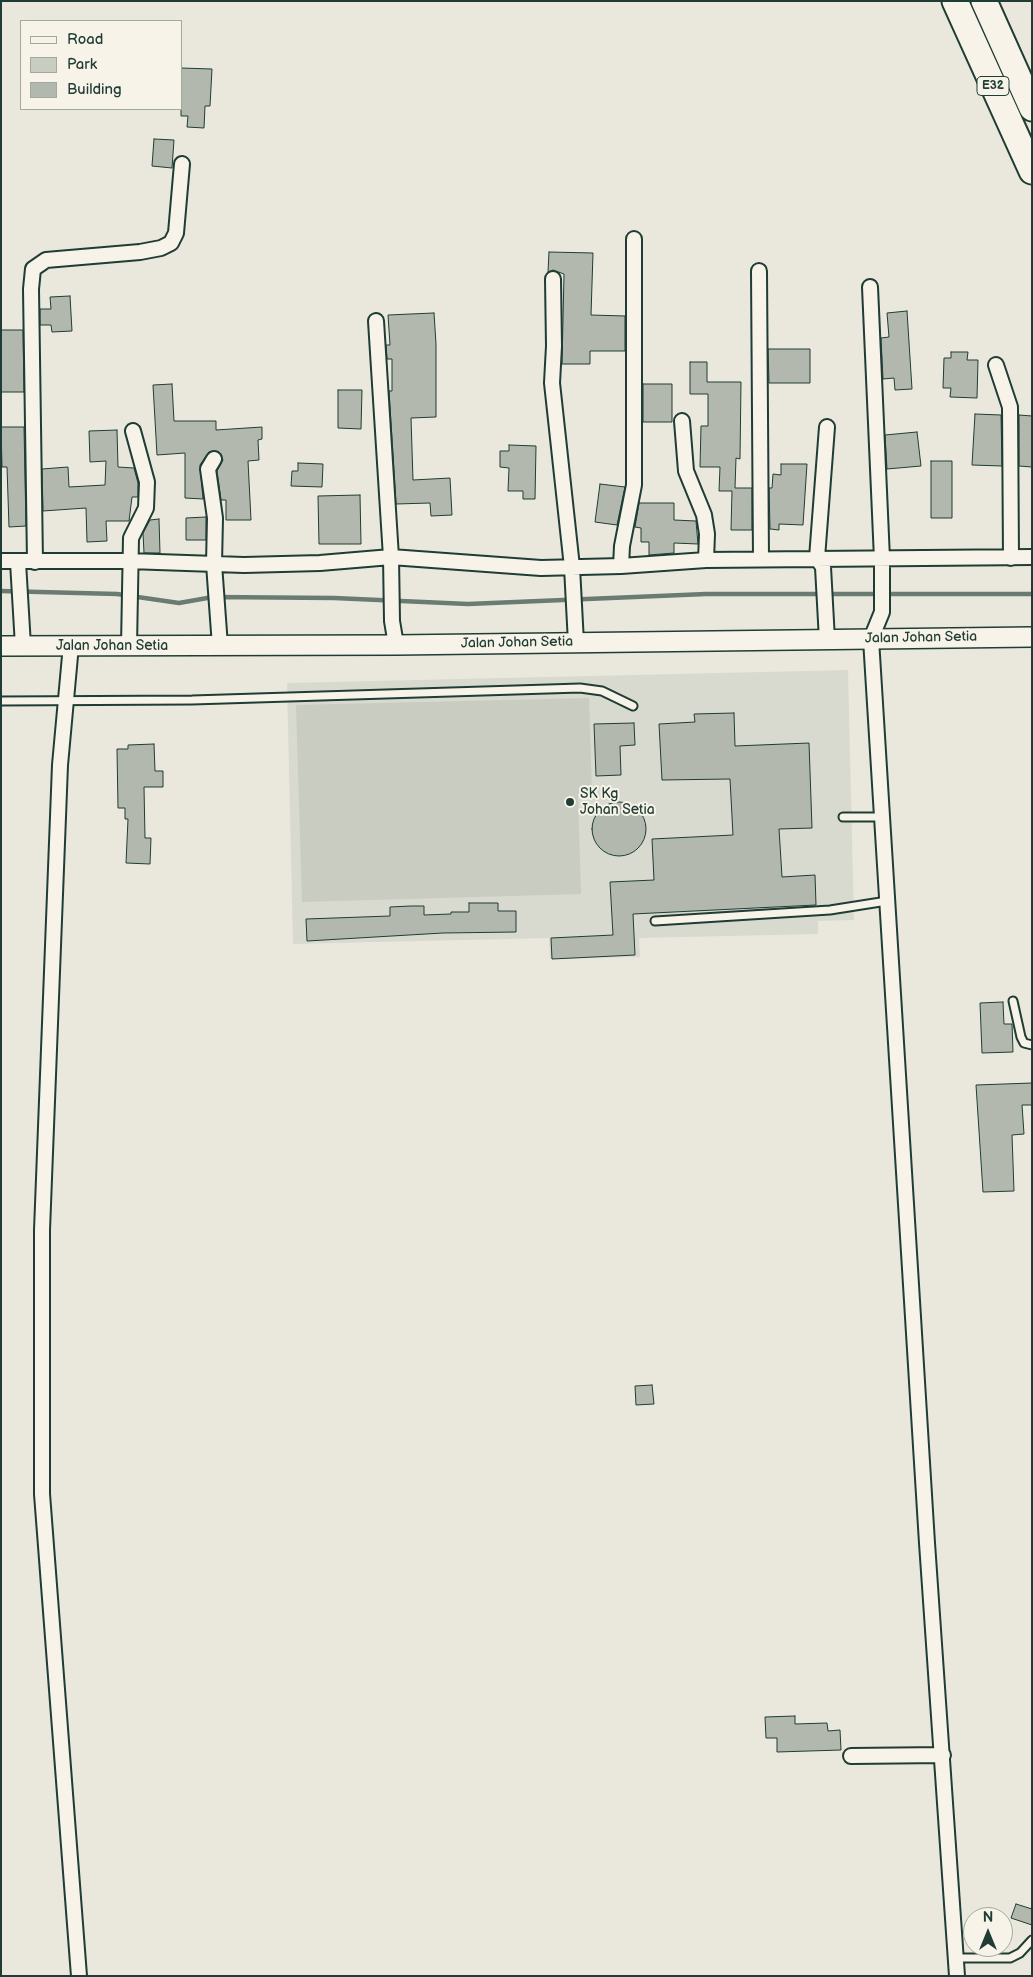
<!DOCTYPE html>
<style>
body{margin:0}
#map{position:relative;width:1033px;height:1977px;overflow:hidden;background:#eae8dd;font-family:"Balsamiq Sans",sans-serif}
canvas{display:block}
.frame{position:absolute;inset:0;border:2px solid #1f3d34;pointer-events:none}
.legend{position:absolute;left:20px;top:20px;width:162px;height:90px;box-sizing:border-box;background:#f7f3e8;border:1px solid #a1aaa0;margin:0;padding:6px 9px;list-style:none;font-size:15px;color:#1f3d34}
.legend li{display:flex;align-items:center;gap:10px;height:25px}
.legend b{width:25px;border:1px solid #a1aaa0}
.north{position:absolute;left:963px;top:1907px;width:50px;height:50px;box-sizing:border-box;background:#f7f3e8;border:1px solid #a1aaa0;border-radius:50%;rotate:0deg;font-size:14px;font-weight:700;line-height:20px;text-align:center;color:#1f3d34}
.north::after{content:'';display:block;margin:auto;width:18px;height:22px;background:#1f3d34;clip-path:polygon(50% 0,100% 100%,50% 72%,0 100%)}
</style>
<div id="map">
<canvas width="1033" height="1977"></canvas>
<div class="frame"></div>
<ul class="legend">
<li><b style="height:6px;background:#f7f3e8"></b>Road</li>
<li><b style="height:14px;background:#c8ccc1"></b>Park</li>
<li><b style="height:14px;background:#b2b8ae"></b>Building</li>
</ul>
<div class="north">N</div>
</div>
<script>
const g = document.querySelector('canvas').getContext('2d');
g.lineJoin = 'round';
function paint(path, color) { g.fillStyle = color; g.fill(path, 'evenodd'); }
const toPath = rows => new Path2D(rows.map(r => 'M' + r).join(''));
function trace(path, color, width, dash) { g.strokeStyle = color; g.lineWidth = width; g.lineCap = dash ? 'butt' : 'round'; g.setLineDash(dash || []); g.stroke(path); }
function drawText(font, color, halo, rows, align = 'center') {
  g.font = font + ' "Balsamiq Sans",sans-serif'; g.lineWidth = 4; g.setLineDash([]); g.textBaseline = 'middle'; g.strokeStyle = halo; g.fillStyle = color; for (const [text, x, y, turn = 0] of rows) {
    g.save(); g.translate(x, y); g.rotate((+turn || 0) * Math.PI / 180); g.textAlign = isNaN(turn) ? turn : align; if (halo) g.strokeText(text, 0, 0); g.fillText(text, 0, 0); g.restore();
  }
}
paint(toPath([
 [848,670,854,920,818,921,818,934,639,938,640,957,550,959,549,938,293,944,287,683]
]), '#d9dacf');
paint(toPath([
 [589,698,592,794,578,794,581,894,302,902,296,705]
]), '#c8ccc1');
trace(toPath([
 [1,591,117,594,179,603,213,597,334,598,468,604,706,594,1032,594]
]), '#6a7c72', 4.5);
const building = toPath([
 [181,68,212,69,210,106,205,106,204,128,187,127,188,116,181,116,181,68],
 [154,139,174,140,172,168,152,166,154,139],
 [549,252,593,253,591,315,625,316,625,351,590,351,590,364,562,364,564,274,553,270,548,272,549,252],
 [70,296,72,331,52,332,51,325,40,325,40,309,51,309,50,297,70,296],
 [907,311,912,389,895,390,894,378,883,379,881,338,889,337,887,313,907,311],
 [434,313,436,344,436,417,411,418,413,480,450,478,452,515,431,516,430,503,396,504,389,391,392,391,392,359,387,359,386,345,390,345,388,315,434,313],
 [1,330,23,330,24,392,1,392,1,330],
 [768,349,810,349,810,383,769,383,768,349],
 [951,352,968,352,967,360,978,360,977,398,950,397,951,388,943,388,944,358,951,358,951,352],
 [690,362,707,362,707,382,741,382,740,459,736,458,735,488,752,488,752,530,731,530,732,491,719,491,720,467,700,467,701,426,708,426,708,394,690,394,690,362],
 [172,384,174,421,216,421,216,430,262,427,262,439,258,440,259,460,248,461,251,520,226,520,226,500,221,500,217,471,223,460,219,452,209,452,200,465,203,499,185,498,185,453,157,455,153,385,172,384],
 [643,384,672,384,672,422,643,422,643,384],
 [338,390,362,390,361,429,338,428,338,390],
 [975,414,1001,415,1002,466,972,465,975,414],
 [1019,415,1032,416,1032,467,1019,466,1019,415],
 [1,427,24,427,26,526,9,527,7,467,2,467,1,427],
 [117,430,118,467,134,468,138,483,138,497,132,497,129,521,106,521,107,541,87,542,86,508,43,511,42,469,68,467,69,487,105,485,106,461,90,462,89,431,117,430],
 [917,432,921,466,887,469,885,435,917,432],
 [509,445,536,446,535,499,523,499,523,491,508,491,509,468,500,467,500,451,509,451,509,445],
 [931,461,952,461,952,518,931,518,931,461],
 [298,463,323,464,322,487,291,486,292,471,298,471,298,463],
 [781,464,807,464,803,525,779,524,779,530,770,529,769,488,772,488,773,474,781,475,781,464],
 [600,484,625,487,617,525,595,522,600,484],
 [360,495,361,544,319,544,318,496,360,495],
 [639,503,674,503,674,520,696,521,698,544,674,543,674,553,649,555,649,542,641,542,641,528,635,527,639,503],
 [206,517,206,540,186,540,186,518,206,517],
 [159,519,160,553,144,553,143,533,150,520,159,519],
 [734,713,735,746,809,743,812,828,779,829,782,877,815,875,816,905,633,914,635,955,552,959,551,938,613,935,610,882,654,880,652,839,733,835,730,779,662,780,659,724,695,722,694,714,734,713],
 [634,723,635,745,620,746,621,775,596,776,594,724,634,723],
 [154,744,155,771,163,771,163,787,144,787,145,838,151,838,150,864,126,863,128,819,125,819,125,808,118,808,117,749,128,749,128,745,154,744],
 '592 829a27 27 0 1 1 54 0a27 27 0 1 1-54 0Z',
 [469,903,498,903,498,911,516,911,516,932,443,933,307,941,306,919,390,916,390,907,411,906,424,906,424,915,451,914,451,912,469,912,469,903],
 [1003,1002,1004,1024,1012,1024,1013,1052,982,1053,980,1003,1003,1002],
 [1032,1083,1032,1105,1022,1105,1024,1134,1012,1135,1014,1191,983,1192,976,1085,1032,1083],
 [652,1385,654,1404,636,1405,635,1386,652,1385],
 [795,1716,795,1724,827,1723,828,1731,840,1730,841,1750,777,1752,777,1738,766,1738,765,1717,795,1716],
 [1016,1904,1032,1909,1032,1925,1011,1918,1016,1904]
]);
paint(building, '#b2b8ae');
trace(building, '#1f3d34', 1);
const service = toPath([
 [1,701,192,700,580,688,602,691,633,706],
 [843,817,882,817],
 [655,921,830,910,887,901],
 [1013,1001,1021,1037,1024,1043,1032,1045],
 [957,1958,1010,1958,1020,1953,1032,1940]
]);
const minor = toPath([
 [759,271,761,559],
 [553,279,554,346,552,383,572,567,576,643],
 [870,287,882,559,882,612,871,639,927,1543,957,1976],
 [376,321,391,557,392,621,396,645],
 [996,365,1010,407,1011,558],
 [682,421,686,471,704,515,707,534,706,560],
 [827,427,817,558,823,567,827,640],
 [214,459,208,469,215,518,214,564,220,646],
 [1,561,129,561,244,565,320,563,391,557,541,568,621,566,706,560,1032,557],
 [18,562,23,646],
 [35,562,31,289,33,269,46,260,140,252,161,248,171,243,176,233,182,164],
 [621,566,622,546,634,485,634,239],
 [71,645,60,765,42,1230,42,1494,79,1976],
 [129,646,131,538,146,508,147,482,133,431],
 [851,1756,943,1755]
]);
const secondary = toPath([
 [1,646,396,645,1032,637]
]);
const motorway = toPath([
 [955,1,1032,171],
 [984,1,1032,108]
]);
trace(service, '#1f3d34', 11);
trace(minor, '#1f3d34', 18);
trace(secondary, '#1f3d34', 22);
trace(motorway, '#1f3d34', 29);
trace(service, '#f7f3e8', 7);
trace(minor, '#f7f3e8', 14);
trace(secondary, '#f7f3e8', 19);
trace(motorway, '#f7f3e8', 25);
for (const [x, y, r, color] of [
 [570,802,5,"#1f3d34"]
]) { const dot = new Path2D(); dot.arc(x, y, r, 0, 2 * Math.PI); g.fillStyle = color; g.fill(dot); trace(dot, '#f7f3e8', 2); }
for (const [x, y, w] of [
 [993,86,32]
]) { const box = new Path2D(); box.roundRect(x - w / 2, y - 9.5, w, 19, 4); g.fillStyle = '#f7f3e8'; g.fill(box); trace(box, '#1f3d34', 1); }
drawText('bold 12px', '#1f3d34', null, [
 ["E32",993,86]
]);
drawText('14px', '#1f3d34', '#f7f3e8', [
 ["Jalan Johan Setia",921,638,-1],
 ["Jalan Johan Setia",517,643,-1],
 ["Jalan Johan Setia",112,646]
]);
drawText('14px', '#1f3d34', '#f7f3e8', [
 ["SK Kg",580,794],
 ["Johan Setia",580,810]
], 'left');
</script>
